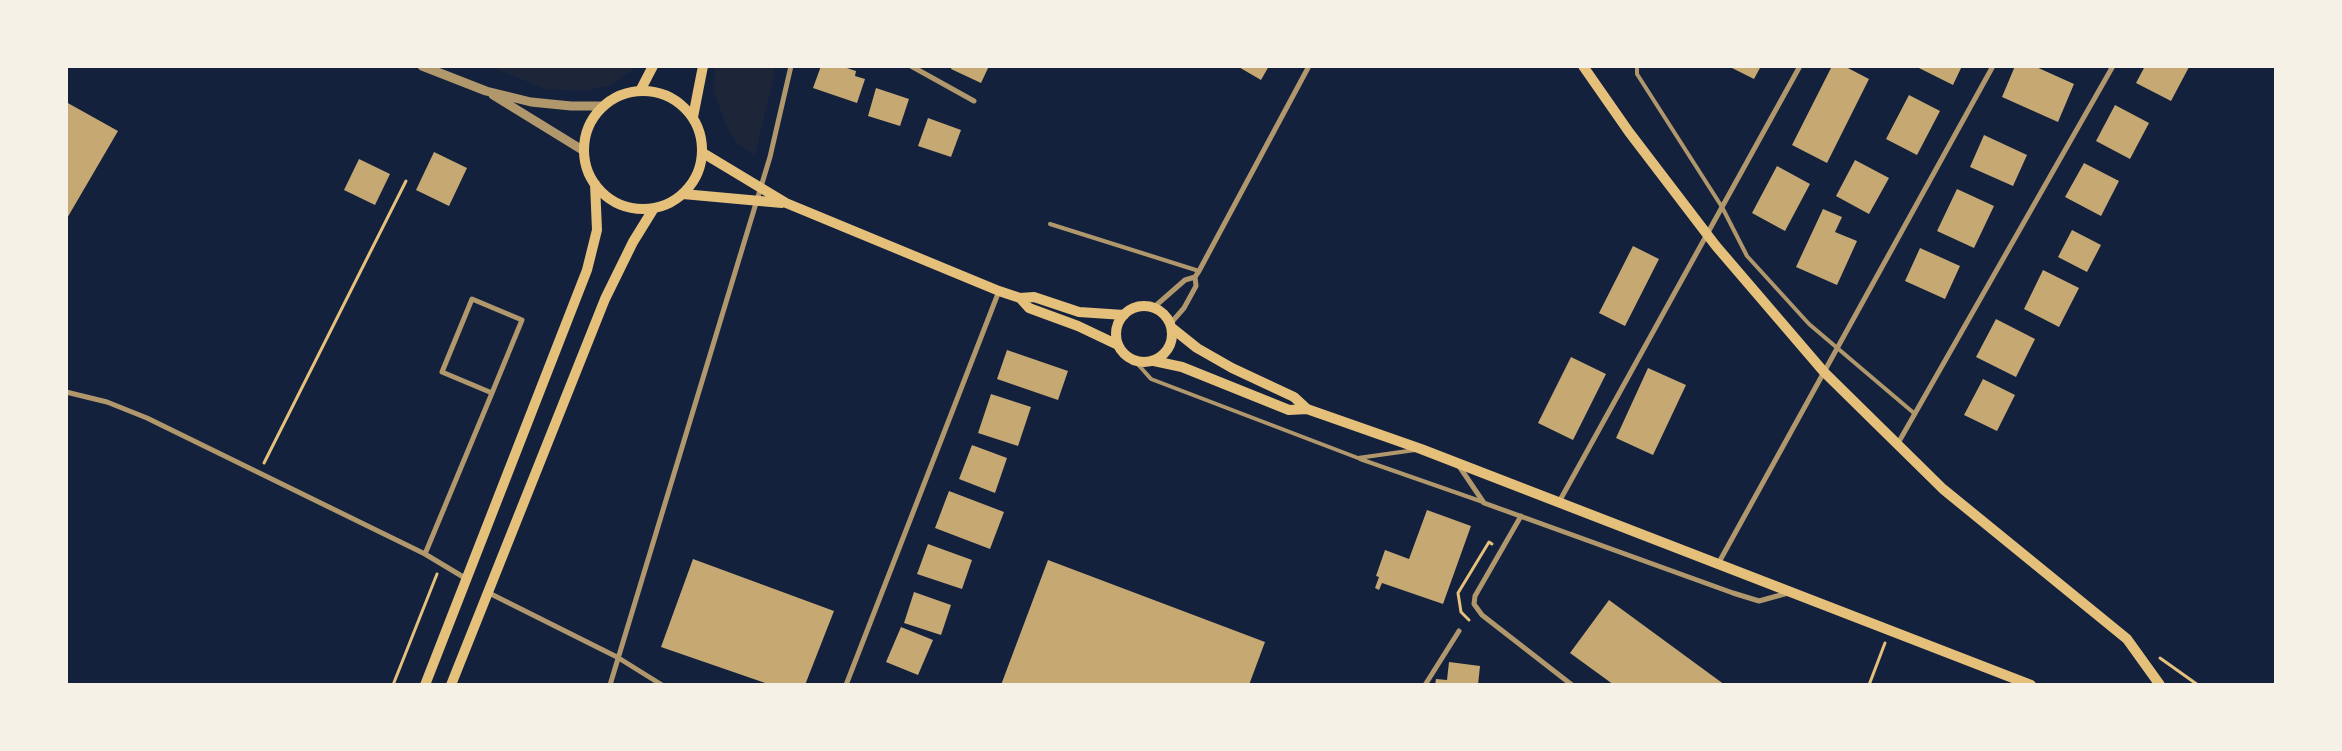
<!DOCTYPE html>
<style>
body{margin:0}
#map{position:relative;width:2342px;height:751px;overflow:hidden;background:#14213d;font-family:"Libre Baskerville",serif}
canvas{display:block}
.frame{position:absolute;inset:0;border:68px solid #f6f1e7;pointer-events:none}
</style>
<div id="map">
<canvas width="2342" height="751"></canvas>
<div class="frame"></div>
</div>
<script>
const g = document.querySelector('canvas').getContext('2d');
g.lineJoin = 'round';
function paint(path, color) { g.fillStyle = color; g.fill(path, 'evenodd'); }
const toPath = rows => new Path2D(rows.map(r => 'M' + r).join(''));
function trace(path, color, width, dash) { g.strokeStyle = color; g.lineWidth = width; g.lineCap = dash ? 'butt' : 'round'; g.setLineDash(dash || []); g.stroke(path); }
paint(toPath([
 [489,66,638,66,611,85,584,91,545,89],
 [715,66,776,66,755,155,737,143,728,130,714,92]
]), '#1d2539');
paint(toPath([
 [821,66,841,66,856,71,855,76,865,79,857,103,813,88],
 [952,66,989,66,981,83,951,69],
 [1237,66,1269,66,1261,80],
 [1728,66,1761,66,1754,79],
 [1832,66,1844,66,1869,79,1827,163,1792,145],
 [1915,66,1962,66,1953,85],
 [2015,66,2034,66,2074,84,2058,122,2002,97],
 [2145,66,2188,66,2189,67,2171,101,2136,83],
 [876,88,909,99,900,126,868,116],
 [1909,95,1940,111,1917,155,1886,139],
 [66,102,118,131,66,220],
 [2115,105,2149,123,2130,159,2096,141],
 [928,118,961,130,951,157,918,146],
 [1984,135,2027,155,2013,186,1970,167],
 [434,152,467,168,449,206,416,190],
 [359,159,390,174,375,205,344,190],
 [1855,160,1889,178,1869,214,1836,196],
 [2084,163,2119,181,2101,216,2065,197],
 [1777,166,1810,184,1785,231,1752,213],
 [1957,189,1994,206,1974,248,1937,231],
 [1823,209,1842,217,1835,232,1857,241,1837,285,1796,267],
 [2072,230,2101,245,2087,272,2058,257],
 [1633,246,1659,259,1625,326,1599,313],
 [1920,248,1960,266,1945,299,1905,281],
 [2043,270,2079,288,2059,327,2024,309],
 [1996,319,2035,339,2016,377,1976,357],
 [1007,350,1068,371,1058,400,997,379],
 [1571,357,1606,374,1573,440,1538,423],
 [1648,368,1686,385,1653,455,1616,438],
 [1983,379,2015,395,1997,431,1964,415],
 [991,394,1031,407,1018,446,978,433],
 [972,445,1007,458,995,493,959,479],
 [949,491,1004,512,990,549,935,528],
 [1427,510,1471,526,1443,604,1382,583,1379,590,1375,588,1379,577,1376,576,1385,550,1409,559],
 [928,544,972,560,962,589,917,574],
 [693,559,834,611,805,685,771,685,661,647],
 [1048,560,1265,642,1249,685,1001,685],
 [914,592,951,605,941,635,904,623],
 [1609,600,1725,685,1614,685,1570,653],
 [901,627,933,640,918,675,886,662],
 [1449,662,1480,666,1478,685,1435,685,1436,679,1447,680]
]), '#c6a872');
trace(toPath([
 [264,463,406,181],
 [1469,620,1461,612,1458,593,1489,542,1492,544],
 [2160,658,2198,685],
 [393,685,437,574],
 [1869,685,1885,643]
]), '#e5c07b', 3);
trace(toPath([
 [1637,66,1637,74,1722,207,1747,256,1809,324,1915,414],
 [1050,224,1199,271],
 [1135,361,1151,379,1358,458,1415,450],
 [1360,459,1483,502]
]), '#b1986c', 4);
trace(toPath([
 [911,66,974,101],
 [1153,308,1185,280,1195,277,1199,271,1309,66],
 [1170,324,1184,308,1196,286,1195,277],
 [66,392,107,402,147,418,425,554,465,578],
 [1897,445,2113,66],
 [1459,466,1484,503,1733,593,1759,601,1788,593],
 [1559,502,1800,66],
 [1521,516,1475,596,1474,604,1482,615,1572,685],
 [425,554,492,393,522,320,472,299,442,372,492,393],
 [1718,564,1993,66],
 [487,592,617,657,662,685],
 [610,685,770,157,791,66],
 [846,685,999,291],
 [1425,685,1459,631]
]), '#b1986c', 5);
trace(toPath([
 [422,66,486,91,531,102,571,106,604,106],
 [493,95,584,151]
]), '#b1986c', 9);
trace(toPath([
 [1583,66,1629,132,1716,246,1824,372,1943,489,2127,639,2160,685],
 '584 150a59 59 0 1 1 118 0a59 59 0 1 1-118 0Z',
 [640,91,653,66],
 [693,117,703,66],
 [703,153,786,203,999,291,1020,298,1034,297,1079,312,1124,315],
 [683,194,782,203],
 [1020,298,1029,308,1078,326,1118,345],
 '1116 334a28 28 0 1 1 56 0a28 28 0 1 1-56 0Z',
 [1172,328,1197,348,1232,368,1294,397,1307,409,1421,449,2031,685],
 [1154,361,1182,367,1289,410,1307,409],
 [425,685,587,270,597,230,595,184],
 [451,685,605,299,633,242,654,208]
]), '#e5c07b', 10);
</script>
